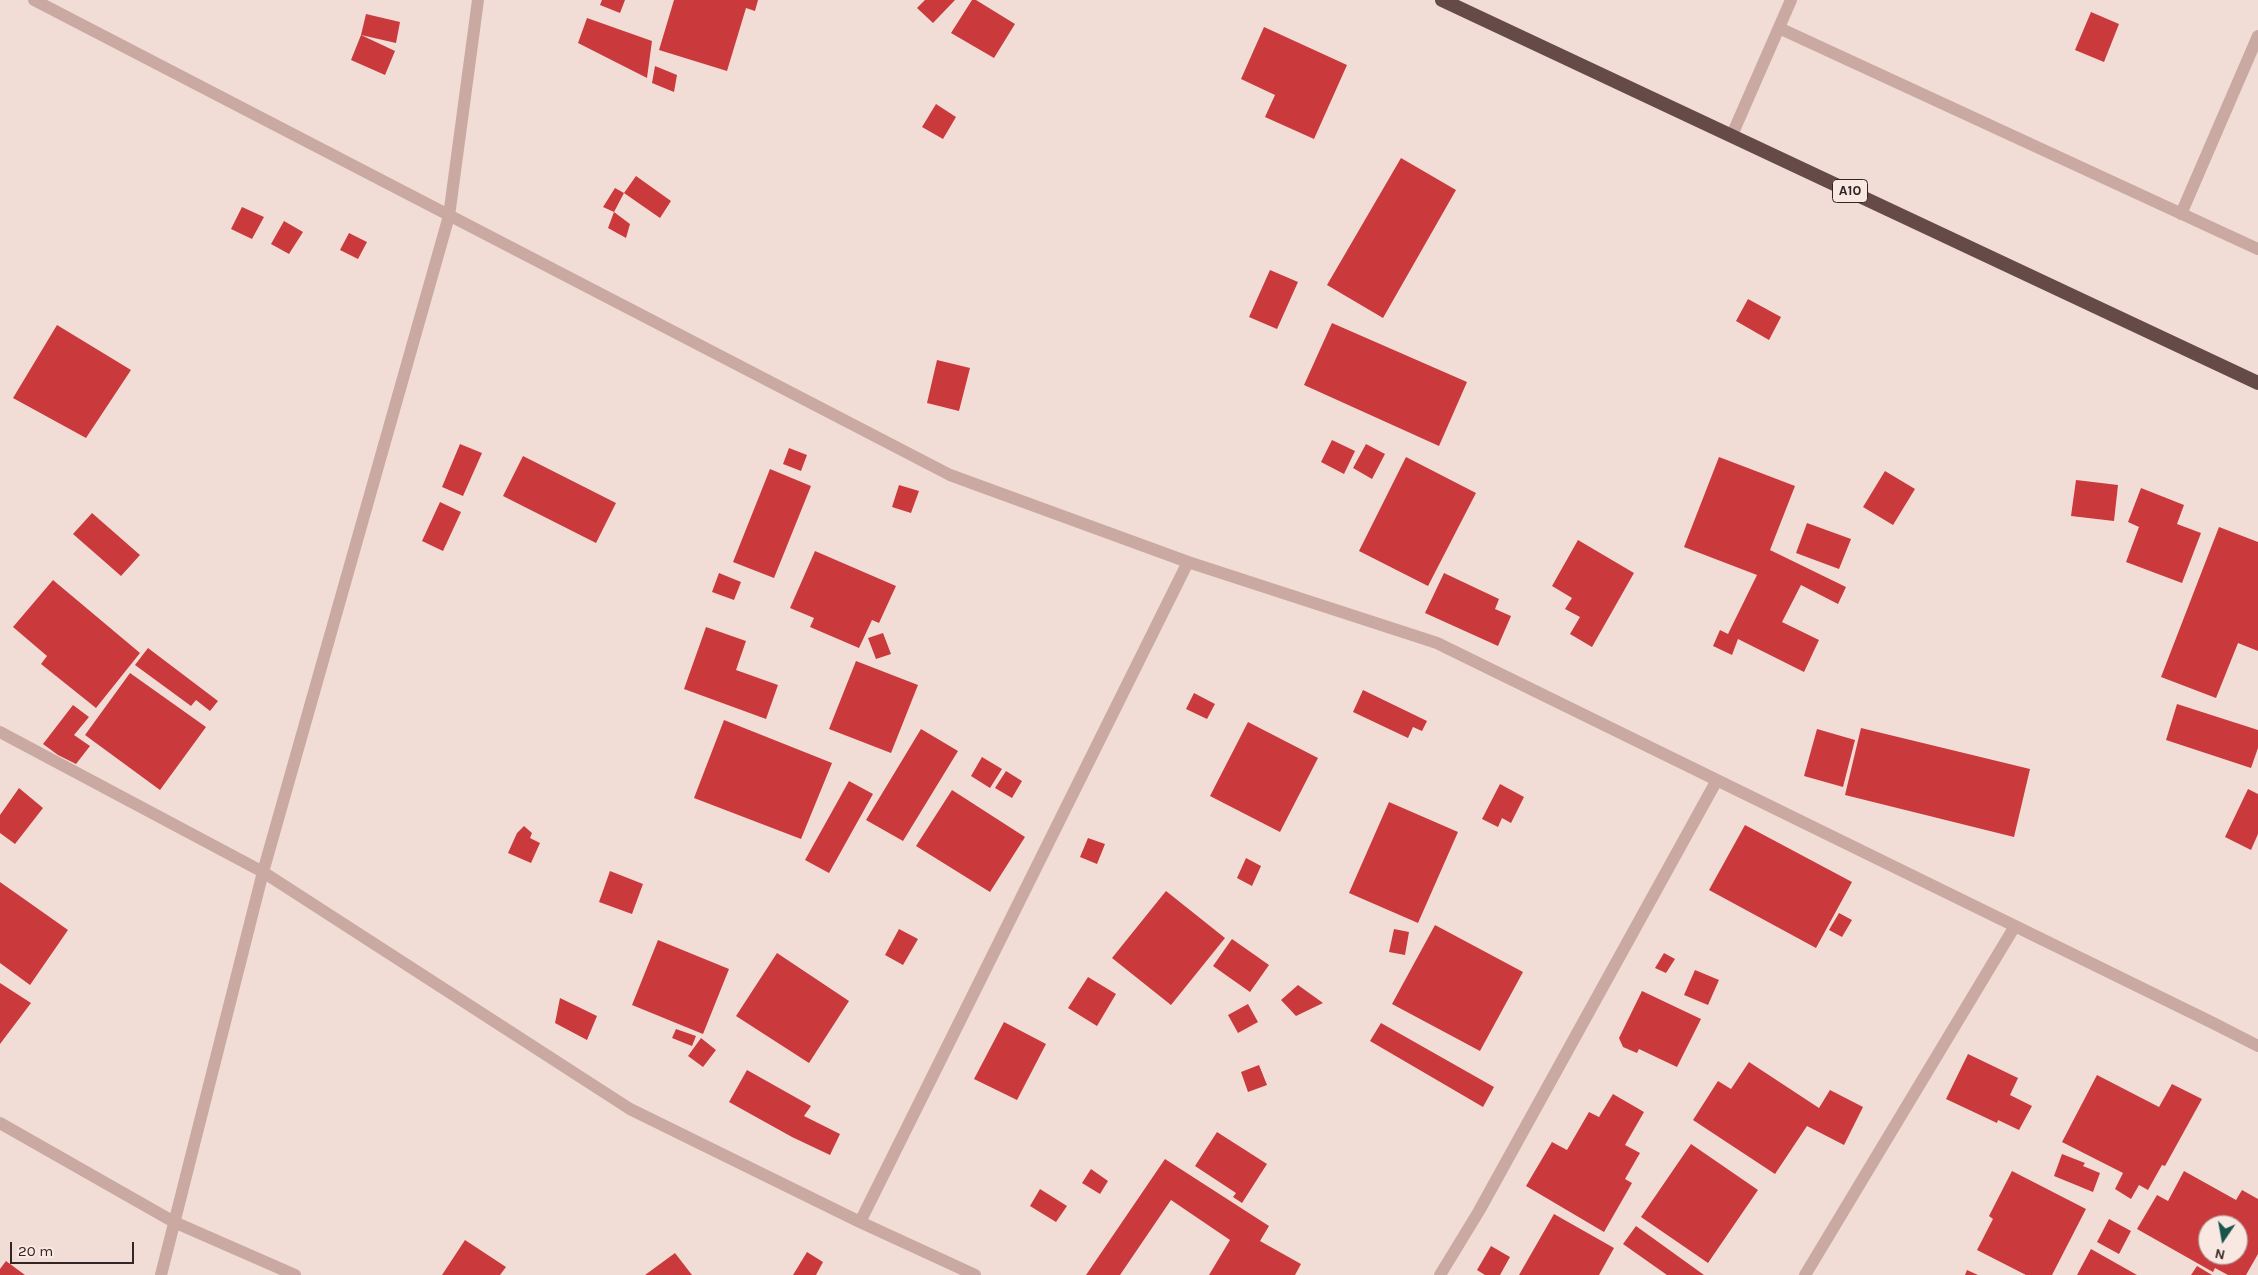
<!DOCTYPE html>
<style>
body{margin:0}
#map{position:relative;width:2258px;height:1275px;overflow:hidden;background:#f1ddd5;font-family:Karla,sans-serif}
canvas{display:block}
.north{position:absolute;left:2198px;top:1215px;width:50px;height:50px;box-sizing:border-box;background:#f9e8e1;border:1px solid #aa9a95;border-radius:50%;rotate:192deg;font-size:14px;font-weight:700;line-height:20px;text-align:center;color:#332524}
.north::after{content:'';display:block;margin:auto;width:18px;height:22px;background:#19554a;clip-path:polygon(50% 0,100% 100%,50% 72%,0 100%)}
.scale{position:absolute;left:10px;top:1242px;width:124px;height:22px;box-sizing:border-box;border:2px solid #332524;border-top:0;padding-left:6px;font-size:15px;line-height:18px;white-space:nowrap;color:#332524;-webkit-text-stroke:4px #f9e8e1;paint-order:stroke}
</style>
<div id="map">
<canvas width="2258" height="1275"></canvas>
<div class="north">N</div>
<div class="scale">20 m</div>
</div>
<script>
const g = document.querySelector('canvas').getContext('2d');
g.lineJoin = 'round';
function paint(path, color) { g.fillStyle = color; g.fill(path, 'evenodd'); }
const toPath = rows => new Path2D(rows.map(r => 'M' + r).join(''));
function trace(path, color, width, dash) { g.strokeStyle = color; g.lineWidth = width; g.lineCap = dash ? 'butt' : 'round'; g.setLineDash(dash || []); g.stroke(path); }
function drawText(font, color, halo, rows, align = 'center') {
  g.font = font + ' Karla,sans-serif'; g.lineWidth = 5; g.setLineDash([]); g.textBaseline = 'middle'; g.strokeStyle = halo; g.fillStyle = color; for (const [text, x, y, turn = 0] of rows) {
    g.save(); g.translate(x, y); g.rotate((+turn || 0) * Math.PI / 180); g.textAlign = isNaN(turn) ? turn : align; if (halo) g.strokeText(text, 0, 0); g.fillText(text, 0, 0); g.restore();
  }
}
paint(toPath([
 [602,0,625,0,620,13,600,5],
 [674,0,758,0,755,11,746,8,727,71,659,50],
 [925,0,955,0,933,23,917,8],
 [972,0,976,0,1015,24,994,58,951,33],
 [2091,12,2119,24,2104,62,2075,50],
 [366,14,400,22,396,43,361,35],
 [587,18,652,41,647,78,578,43],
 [1264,27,1347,65,1314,139,1265,117,1275,95,1241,79],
 [361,35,395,51,385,75,351,60],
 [655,66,677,75,674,92,652,83],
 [936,104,956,117,943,139,922,127],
 [1401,158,1456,190,1383,318,1327,285],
 [636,176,671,201,660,218,624,193],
 [615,188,624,193,614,212,630,224,626,238,608,228,614,212,603,207],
 [242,207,264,217,252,239,231,229],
 [284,221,303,232,289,254,271,244],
 [349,233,367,242,358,259,340,250],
 [1270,270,1298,282,1277,329,1249,317],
 [1748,299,1781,317,1769,340,1736,321],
 [1332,323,1467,382,1439,446,1304,385],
 [57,325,131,370,86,438,13,398],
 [937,360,970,368,959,411,927,403],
 [1332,440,1355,451,1344,474,1321,462],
 [460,444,482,453,463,496,442,487],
 [1366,444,1385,454,1372,479,1353,468],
 [789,448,807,455,801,471,783,464],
 [523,456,616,503,596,543,503,496],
 [1406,457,1476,493,1428,586,1359,551],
 [1719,457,1795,486,1770,550,1846,587,1838,604,1801,585,1782,622,1819,640,1804,672,1738,639,1732,655,1713,646,1720,630,1728,634,1757,575,1684,547],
 [770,469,811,486,774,578,733,562],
 [1885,471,1915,489,1893,525,1863,507],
 [2076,480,2118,485,2114,521,2071,516],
 [899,485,919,491,911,513,892,507],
 [2141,488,2184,505,2177,524,2201,533,2182,583,2126,562,2139,527,2128,522],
 [440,502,461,512,443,551,422,541],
 [92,513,140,555,121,576,73,534],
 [1807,523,1851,539,1839,569,1796,553],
 [2219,527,2258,542,2258,651,2238,643,2216,698,2161,677],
 [1578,540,1634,573,1592,647,1570,634,1580,617,1565,609,1572,598,1552,586],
 [815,551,896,586,879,623,872,620,859,648,810,627,814,618,790,608],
 [719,573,741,582,734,600,712,592],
 [1444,573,1499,599,1495,609,1511,616,1498,646,1425,613],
 [53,580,140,653,96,708,41,664,47,656,13,627],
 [706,627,746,641,736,670,778,685,766,719,684,689],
 [883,633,891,654,876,659,868,638],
 [148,648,218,701,210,711,196,700,191,706,135,665],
 [856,661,918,685,891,753,829,729],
 [130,673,206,727,160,790,85,735],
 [1363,690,1427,721,1422,731,1413,727,1408,738,1353,712],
 [1194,693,1215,704,1207,719,1186,709],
 [2177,704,2258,730,2258,748,2251,768,2166,740],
 [73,705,89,717,74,735,90,746,76,764,58,755,43,744],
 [724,720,832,763,801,839,694,798],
 [1248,722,1318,758,1280,832,1210,796],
 [1861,728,2030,769,2014,837,1845,795],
 [921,729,958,751,903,841,866,820],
 [1817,729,1855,740,1843,787,1804,776],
 [982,757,1002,769,990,788,971,776],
 [1006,771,1022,781,1012,798,995,788],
 [849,781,873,794,829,873,805,860],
 [1500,784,1524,797,1511,823,1502,818,1498,827,1482,819],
 [19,788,43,808,15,844,0,833,0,815],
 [2248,789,2258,794,2258,834,2251,850,2225,837],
 [952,790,1025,837,990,892,916,846],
 [1389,802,1458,832,1418,923,1349,893],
 [1745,825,1852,882,1816,948,1709,890],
 [524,826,532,833,530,838,540,843,531,863,508,853,517,833],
 [1088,838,1105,844,1097,864,1080,857],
 [1246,858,1261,866,1252,886,1237,878],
 [610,871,643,884,632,914,599,902],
 [0,882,68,930,30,985,0,963],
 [1166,891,1225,938,1171,1005,1112,958],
 [1839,913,1852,920,1842,937,1829,930],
 [1435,925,1523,972,1480,1051,1392,1004],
 [899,929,918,939,903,965,885,955],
 [1394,929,1409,932,1405,955,1389,952],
 [1232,939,1269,965,1250,992,1213,966],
 [658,940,729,969,703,1034,632,1005],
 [777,953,849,1001,809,1063,736,1016],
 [1664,953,1675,959,1666,973,1655,968],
 [1695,970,1719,980,1708,1005,1684,995],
 [1088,977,1116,994,1097,1026,1068,1008],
 [0,983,31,1003,0,1044],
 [1298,985,1323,1003,1296,1016,1281,1000],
 [1642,991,1701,1019,1677,1067,1639,1049,1637,1053,1623,1047,1619,1038],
 [560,998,597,1016,587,1040,555,1023],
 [1248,1004,1258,1022,1238,1033,1228,1015],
 [1004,1022,1046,1044,1017,1100,974,1079],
 [1381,1023,1494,1087,1483,1107,1370,1041],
 [676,1029,696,1036,692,1046,672,1038],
 [701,1038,716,1050,703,1067,688,1056],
 [1968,1054,2018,1078,2010,1095,2032,1106,2019,1130,1998,1120,1997,1123,1946,1099],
 [1749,1062,1819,1108,1830,1090,1863,1107,1844,1145,1807,1126,1775,1174,1693,1120,1718,1081,1731,1089],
 [1259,1065,1267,1085,1248,1092,1241,1072],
 [747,1070,811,1106,804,1116,840,1134,830,1155,792,1137,729,1102],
 [2097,1075,2159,1107,2172,1084,2202,1099,2165,1166,2162,1165,2148,1190,2139,1185,2131,1199,2115,1189,2123,1173,2062,1142],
 [1613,1094,1644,1112,1625,1145,1640,1153,1625,1179,1632,1183,1604,1232,1526,1186,1552,1142,1567,1150,1589,1112,1599,1117],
 [1217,1132,1267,1164,1242,1203,1233,1197,1236,1193,1195,1166],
 [1691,1144,1758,1190,1708,1263,1641,1217],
 [2062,1154,2085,1163,2083,1166,2100,1173,2093,1192,2054,1176],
 [1165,1159,1269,1226,1260,1241,1301,1264,1295,1275,1209,1275,1230,1240,1171,1200,1120,1275,1086,1275],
 [1091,1169,1108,1181,1100,1194,1082,1183],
 [2012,1171,2086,1209,2052,1275,2026,1275,1977,1250,1993,1219,1989,1216],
 [2184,1171,2236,1200,2242,1190,2258,1199,2258,1254,2246,1275,2228,1275,2215,1268,2213,1272,2137,1229,2157,1195,2168,1201],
 [2208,1225,2238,1225,2238,1255,2208,1255],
 [1040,1189,1067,1206,1056,1222,1030,1206],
 [1554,1214,1614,1248,1599,1275,1519,1275],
 [2109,1219,2131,1231,2119,1254,2097,1242],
 [1636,1226,1704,1275,1667,1275,1623,1244],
 [465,1240,506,1267,500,1275,442,1275],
 [1491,1246,1510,1257,1500,1275,1485,1275,1477,1270],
 [2091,1249,2137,1275,2077,1275],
 [807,1252,823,1262,816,1275,793,1275],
 [675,1253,692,1275,645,1275],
 [6,1261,25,1275,0,1275,0,1269],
 [2197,1266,2212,1275,2191,1275],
 [1967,1270,1978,1275,1965,1275]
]), '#ca3a3d');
trace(toPath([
 [34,0,950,475,1188,562,1437,643,2213,1023,2258,1046],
 [1779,28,2258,249],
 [1732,135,1791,0],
 [2181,214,2258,36],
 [0,732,263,872,630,1109,860,1222,975,1275],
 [0,1123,174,1222,295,1275],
 [860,1222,1188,562],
 [161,1275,263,872,449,216,478,0],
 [1440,1275,1479,1211,1717,780],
 [1805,1275,2015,926]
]), '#c9a9a1', 12);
trace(toPath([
 [1442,0,2258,383]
]), '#664a48', 14);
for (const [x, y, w] of [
 [1850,191,35]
]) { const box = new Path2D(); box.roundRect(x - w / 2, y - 11.5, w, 23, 4); g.fillStyle = '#f9e8e1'; g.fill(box); trace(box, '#332524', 1); }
drawText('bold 14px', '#332524', null, [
 ["A10",1850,191]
]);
</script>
